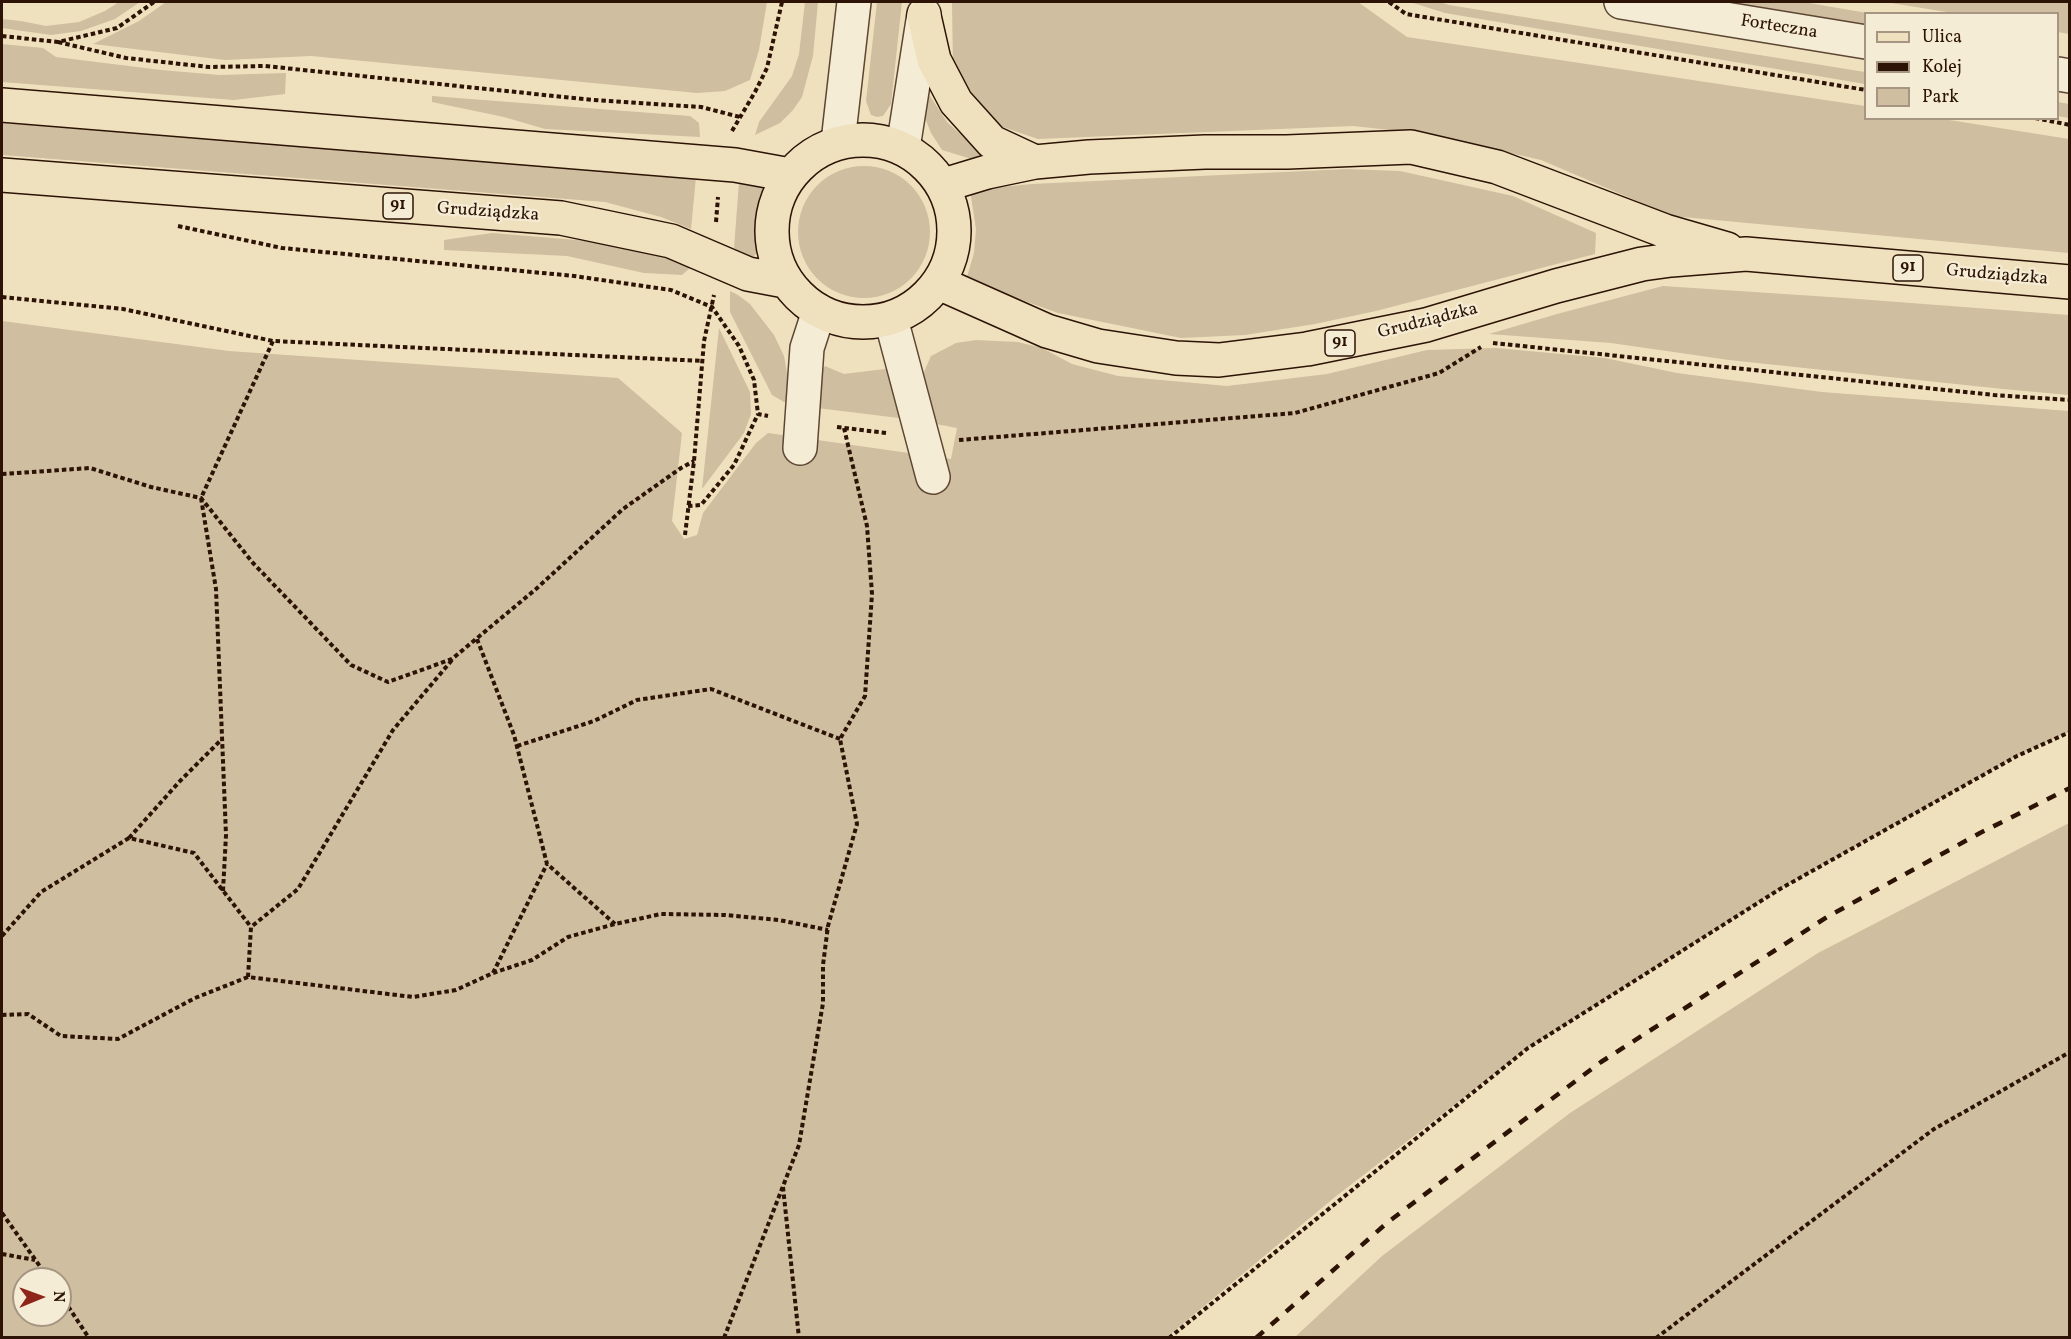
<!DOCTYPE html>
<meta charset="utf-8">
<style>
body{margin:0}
#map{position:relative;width:2071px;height:1339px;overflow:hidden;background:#f0e1be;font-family:Vollkorn,serif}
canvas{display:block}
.frame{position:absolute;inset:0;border:3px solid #2c1305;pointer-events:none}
.legend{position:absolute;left:1864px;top:12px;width:195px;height:108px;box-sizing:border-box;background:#f5ecd5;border:2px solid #a59582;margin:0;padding:8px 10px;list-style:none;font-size:18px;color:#2c1305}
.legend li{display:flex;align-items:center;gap:12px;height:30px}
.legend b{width:30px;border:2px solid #a59582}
.north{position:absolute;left:12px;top:1267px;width:60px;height:60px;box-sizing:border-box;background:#f5ecd5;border:2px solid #a59582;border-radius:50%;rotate:89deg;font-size:16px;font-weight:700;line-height:24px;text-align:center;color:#2c1305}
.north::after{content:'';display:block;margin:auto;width:21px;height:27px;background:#8f2418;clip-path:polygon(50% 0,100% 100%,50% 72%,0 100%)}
</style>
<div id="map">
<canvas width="2071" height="1339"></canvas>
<div class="frame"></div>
<ul class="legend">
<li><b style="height:8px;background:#f0e1be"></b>Ulica</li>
<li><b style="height:8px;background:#2c1305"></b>Kolej</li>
<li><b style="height:16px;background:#cfbe9f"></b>Park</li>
</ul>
<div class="north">N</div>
</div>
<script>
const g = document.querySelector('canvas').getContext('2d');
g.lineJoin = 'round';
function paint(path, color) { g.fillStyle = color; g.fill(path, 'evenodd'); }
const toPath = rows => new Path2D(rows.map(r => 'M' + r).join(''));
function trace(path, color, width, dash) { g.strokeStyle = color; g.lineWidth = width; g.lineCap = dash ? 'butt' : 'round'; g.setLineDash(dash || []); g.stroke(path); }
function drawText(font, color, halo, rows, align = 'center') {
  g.font = font + ' Vollkorn,serif'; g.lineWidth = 4.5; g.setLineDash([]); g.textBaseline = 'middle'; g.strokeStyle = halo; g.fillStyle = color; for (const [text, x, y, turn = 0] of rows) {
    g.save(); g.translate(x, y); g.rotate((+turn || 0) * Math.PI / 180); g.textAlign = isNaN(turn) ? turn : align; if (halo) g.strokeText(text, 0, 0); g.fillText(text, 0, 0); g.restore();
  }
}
paint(toPath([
 [119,2,140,2,115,19,81,31,51,35,2,28,2,19,21,21,46,26,79,22,105,11],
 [166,2,767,2,759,50,750,80,725,91,697,93,311,56,225,60,93,44,139,21],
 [805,2,818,2,813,56,802,97,793,110,780,123,755,135,759,122,792,76,799,54],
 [877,2,902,2,891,104,883,116,877,117,871,115,866,101],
 [952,2,1358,2,1407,37,1865,106,1866,118,1943,119,2069,139,2069,253,1672,216,1541,160,1427,134,1353,126,1038,139,1000,126,953,70],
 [1410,2,1440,2,1449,5,1865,72,1865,84,1445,13],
 [1719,2,1803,2,1867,13,1866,14,1865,28],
 [1885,2,2069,2,2069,34,2058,32,2058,14,1953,13],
 [2,44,43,48,56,57,161,70,220,75,286,73,285,94,234,100,2,82],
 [926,90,947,122,980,152,981,158,975,160,942,150,931,133,920,105],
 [432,96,690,116,699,123,700,137,545,129,504,117,432,102],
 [2058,102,2069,104,2069,118,2058,116],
 [2,123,696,177,691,229,661,217,605,202,2,155],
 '798 232a66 66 0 1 1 132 0a66 66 0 1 1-132 0Z',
 [1347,169,1400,171,1513,196,1596,233,1595,254,1376,311,1315,324,1245,335,1181,338,1058,313,966,280,974,253,976,229,970,190,1032,184],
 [739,182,761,184,763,188,757,216,756,254,753,257,745,256,734,248],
 [492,233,589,241,664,256,690,268,682,275,644,273,567,256,444,250,444,240],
 [1663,286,1845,298,2069,315,2069,395,2003,389,1729,360,1611,343,1489,334,1557,314],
 [730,291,738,295,750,304,774,335,784,356,787,373,787,401,784,402,772,395,730,312],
 [2,321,229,351,618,378,682,433,672,521,684,539,697,535,703,513,756,443,768,433,951,459,957,428,936,424,925,389,924,372,931,356,956,343,976,340,1018,342,1042,348,1072,364,1118,376,1227,386,1327,374,1427,350,1496,348,1605,358,1677,373,1822,392,2069,411,2069,732,2017,756,1780,889,1528,1048,1335,1197,1167,1337,2,1337],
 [24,1279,60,1279,60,1315,24,1315],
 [719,328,750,392,751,414,744,433,702,489],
 [825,366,844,374,893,368,907,419,817,408,821,372],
 [2069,823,2069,1337,1295,1337,1382,1256,1570,1113,1818,953]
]), '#cfbe9f');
const minor = toPath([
 [1621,2,1866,42],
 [2058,74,2070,76],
 [838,142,854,2],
 [903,148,924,14],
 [891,319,933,477],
 [800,448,807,348,819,311]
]);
const major = toPath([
 [924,16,934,60,956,102,992,142,1035,162],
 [2,105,735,165,790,175],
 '772 231a91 91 0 1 1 182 0a91 91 0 1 1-182 0Z',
 [2,175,561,218,671,241,748,274,785,281],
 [944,185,987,172,1035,162,1089,157,1205,152,1287,152,1411,147,1497,167,1665,231,1727,249],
 [939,283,1047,331,1098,346,1176,358,1219,360,1307,349,1426,325,1556,286,1642,264,1671,260,1746,254,2070,282]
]);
trace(minor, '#5d4633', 36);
trace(major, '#2c1305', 36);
trace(toPath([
 [1389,2,1406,14,1866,90],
 [2,36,58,42,117,28,154,2],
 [58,42,126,58,209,67,265,66,593,100,701,107,740,117],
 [2035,118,2070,125],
 [732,131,755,92,767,68,782,2],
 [716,222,718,197],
 [178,226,282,248,574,276,671,290,712,307,739,346,754,380,758,414,768,416],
 [2,297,123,309,273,341,704,361],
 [1493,343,1994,395,2070,400],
 [837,427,886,433],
 [959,440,1295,413,1439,373,1481,347],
 [2,474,90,468,151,487,201,498,253,563,351,665,388,682,452,659,536,589,623,509,681,468,694,461],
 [688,506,701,505,734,465,758,414],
 [685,535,694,461,704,341,714,295],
 [477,639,514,735,547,864,615,924],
 [517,746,594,721,637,700,711,689,840,739],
 [129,838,180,781,222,739],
 [223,891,226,835,216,589,201,498,273,341],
 [2,936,41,892,129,838,194,853,251,927],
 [493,973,547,864],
 [248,977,251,927,298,889,393,730,452,660],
 [2,1015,28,1014,61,1036,118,1039,195,998,248,977,413,997,456,990,493,973,532,960,568,937,615,924,661,914,725,915,779,920,828,930],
 [783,1187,799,1338],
 [2,1213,49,1279],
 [2,1254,35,1260],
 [60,1294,89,1338],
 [724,1338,799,1145,823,1003,823,965,828,926,857,824,840,739,865,696,872,594,867,526,844,428],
 [1169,1338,1528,1048,1780,889,2017,756,2070,732],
 [1656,1338,1934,1129,2070,1052]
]), '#2c1305', 4, [4.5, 3]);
trace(minor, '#f5ecd5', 33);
trace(major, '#f0e1be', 33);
trace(toPath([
 [1256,1338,1388,1222,1601,1062,1827,917,1980,833,2070,788]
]), '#2c1305', 4.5, [10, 10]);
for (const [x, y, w] of [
 [398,206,30],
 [1908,268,30],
 [1340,343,30]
]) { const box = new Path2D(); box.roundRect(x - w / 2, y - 13, w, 26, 4.5); g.fillStyle = '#f5ecd5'; g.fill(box); trace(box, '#2c1305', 1.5); }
drawText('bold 16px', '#2c1305', null, [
 ["91",398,206],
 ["91",1908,268],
 ["91",1340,343]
]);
drawText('18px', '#2c1305', '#f5ecd5', [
 ["Forteczna",1779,28,9],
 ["Grudziądzka",488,213,4],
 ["Grudziądzka",1997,276,5],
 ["Grudziądzka",1428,322,-14]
]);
</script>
